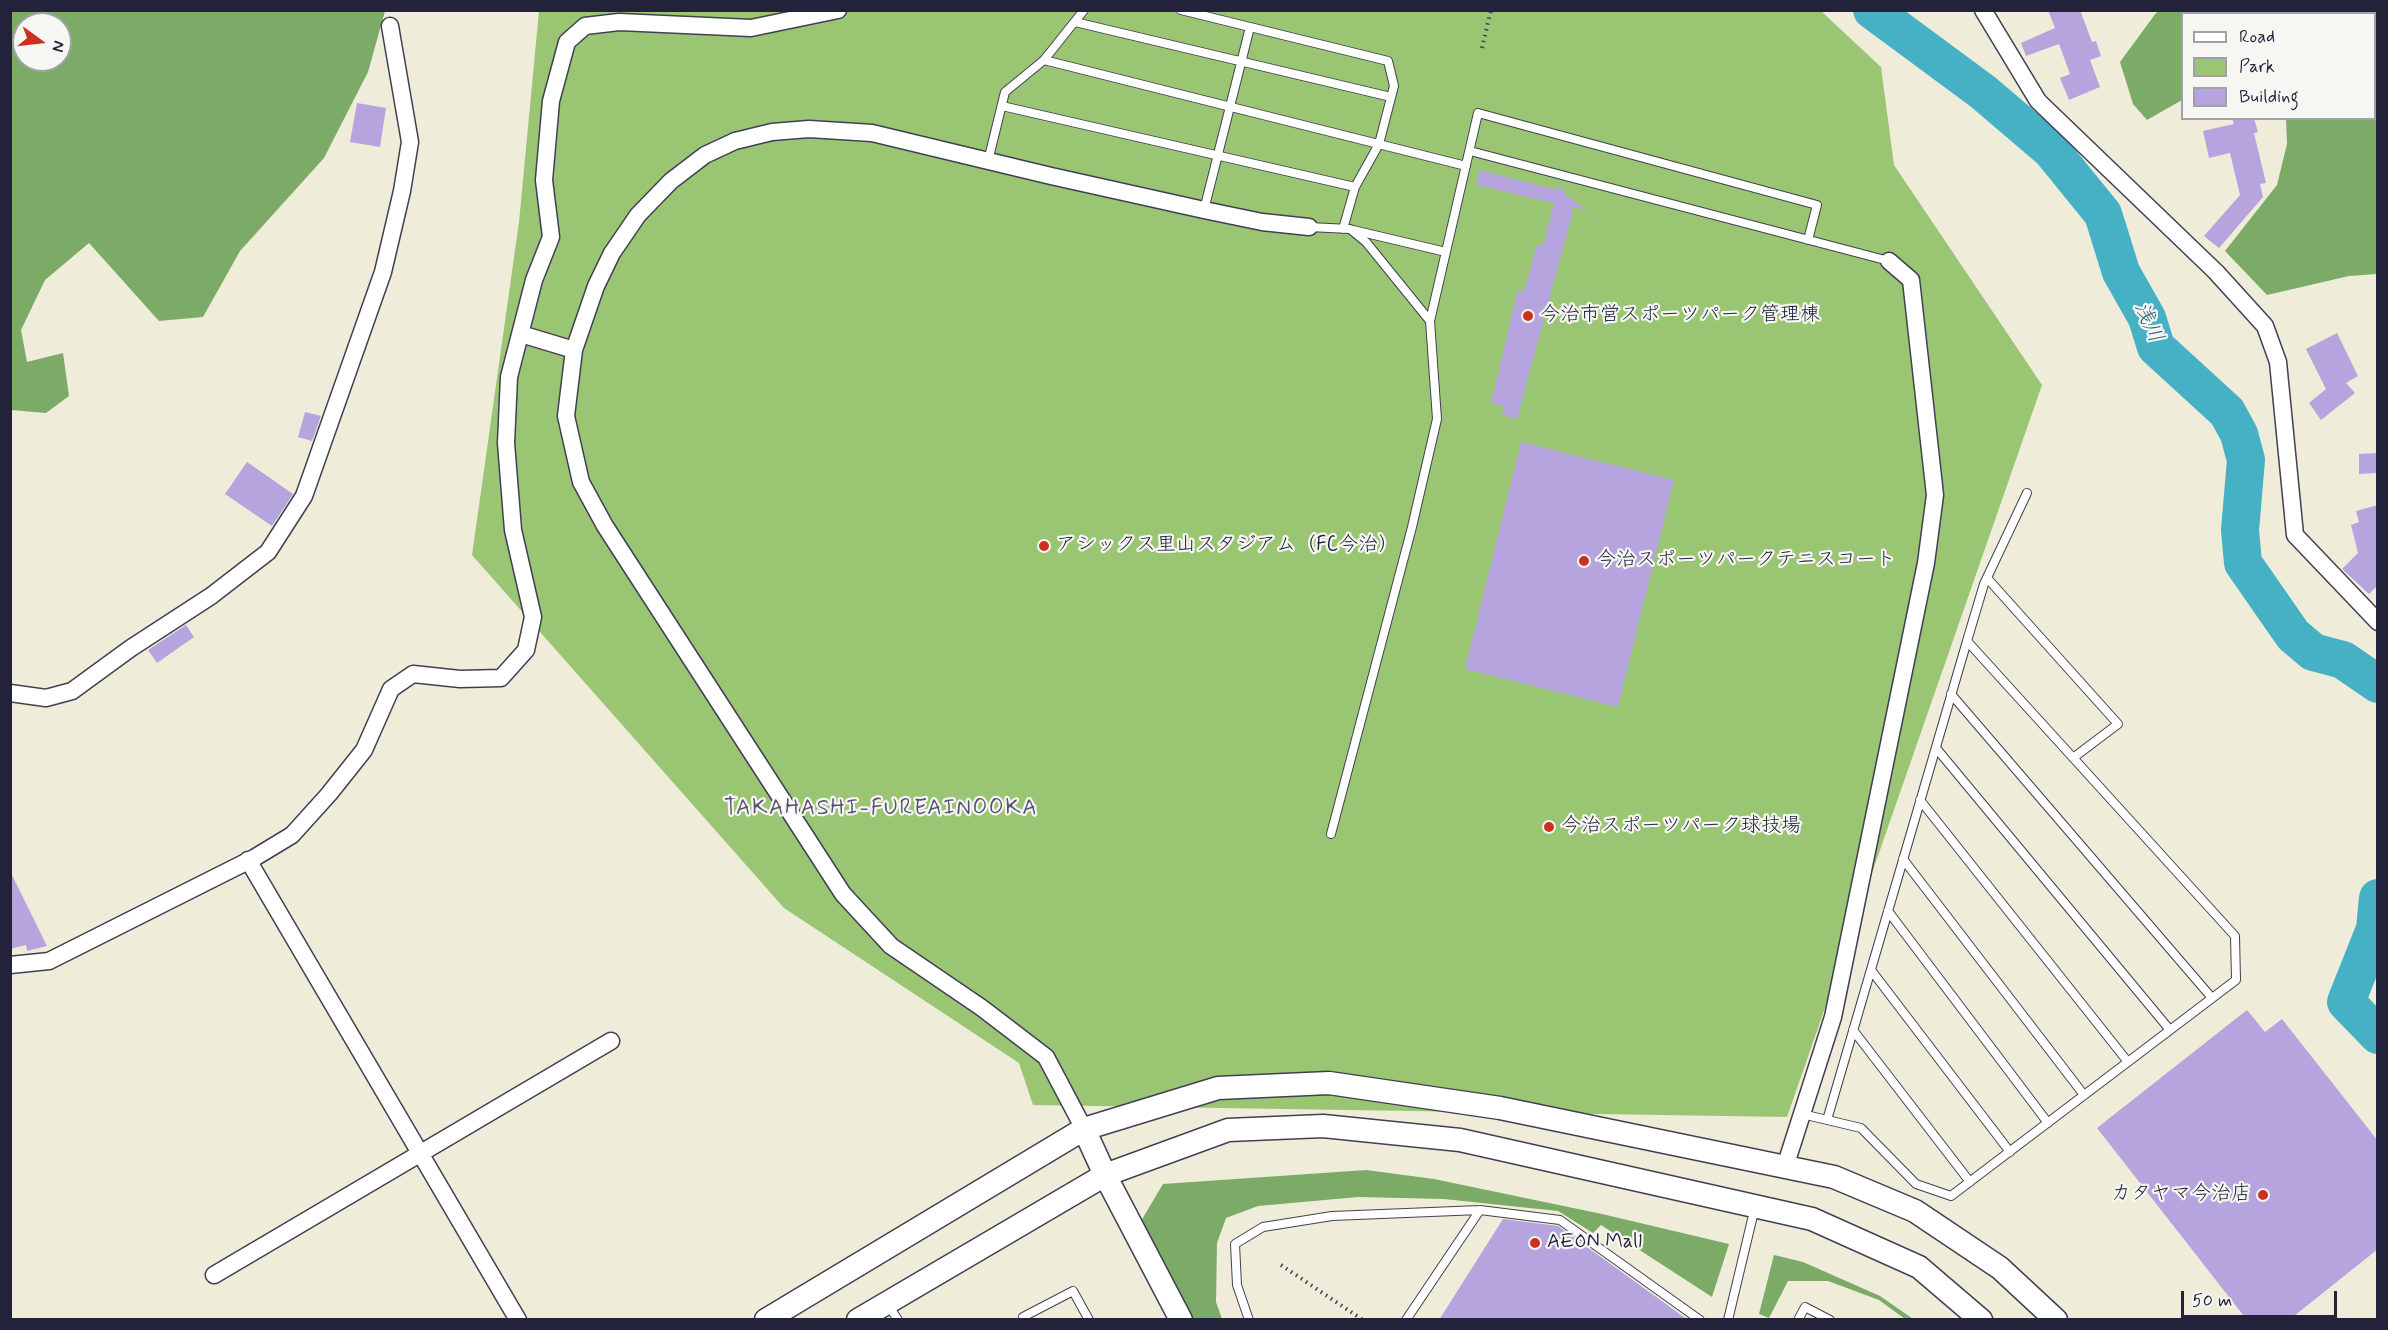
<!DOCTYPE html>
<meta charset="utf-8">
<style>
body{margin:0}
#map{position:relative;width:2388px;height:1330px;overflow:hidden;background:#efecda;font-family:Mynerve,sans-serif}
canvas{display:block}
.frame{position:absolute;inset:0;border:12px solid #22223b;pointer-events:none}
.legend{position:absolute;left:2181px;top:12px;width:195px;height:108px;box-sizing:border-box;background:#f6f6f2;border:2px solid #a1a1a9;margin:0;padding:8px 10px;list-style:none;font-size:18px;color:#22223b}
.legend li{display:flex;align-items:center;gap:12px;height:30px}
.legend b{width:30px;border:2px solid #a1a1a9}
.north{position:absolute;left:12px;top:12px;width:60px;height:60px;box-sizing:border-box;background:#f6f6f2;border:2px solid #a1a1a9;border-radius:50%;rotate:105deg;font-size:16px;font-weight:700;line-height:24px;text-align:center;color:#22223b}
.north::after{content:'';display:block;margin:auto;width:21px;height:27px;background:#c8321e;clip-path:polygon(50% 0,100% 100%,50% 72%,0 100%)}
.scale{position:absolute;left:2181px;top:1291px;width:156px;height:27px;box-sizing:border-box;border:3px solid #22223b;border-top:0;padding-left:8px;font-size:18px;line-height:21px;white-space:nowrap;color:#22223b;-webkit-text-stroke:4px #f6f6f2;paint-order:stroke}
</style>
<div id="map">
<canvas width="2388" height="1330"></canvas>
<div class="frame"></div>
<ul class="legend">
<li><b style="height:8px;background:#fff"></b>Road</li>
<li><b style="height:16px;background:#9ac674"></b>Park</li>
<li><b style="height:16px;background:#b5a4de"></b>Building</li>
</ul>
<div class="north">N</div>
<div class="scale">50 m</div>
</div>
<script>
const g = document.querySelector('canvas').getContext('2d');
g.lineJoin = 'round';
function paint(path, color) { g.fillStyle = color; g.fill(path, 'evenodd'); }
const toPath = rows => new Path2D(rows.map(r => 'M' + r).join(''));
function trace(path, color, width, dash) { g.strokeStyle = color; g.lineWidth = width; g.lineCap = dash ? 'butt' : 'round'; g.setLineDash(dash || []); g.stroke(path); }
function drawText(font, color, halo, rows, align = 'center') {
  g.font = font + ' Mynerve,"Klee One",sans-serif'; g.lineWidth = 4.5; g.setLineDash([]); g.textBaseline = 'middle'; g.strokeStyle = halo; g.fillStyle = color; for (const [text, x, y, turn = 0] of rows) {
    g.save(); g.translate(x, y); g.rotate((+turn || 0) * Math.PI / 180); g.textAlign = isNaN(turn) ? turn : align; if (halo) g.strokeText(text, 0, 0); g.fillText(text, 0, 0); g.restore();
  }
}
paint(toPath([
 [539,11,1821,11,1881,67,1894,165,2042,385,1787,1117,1033,1105,1019,1063,784,908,472,555,519,222]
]), '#9ac674');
paint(toPath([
 [11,10,385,11,368,72,324,158,240,251,203,317,159,321,89,243,45,280,21,330,27,362,63,353,69,396,46,413,11,410],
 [24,24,60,24,60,60,24,60],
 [2160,11,2377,11,2377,274,2349,276,2267,295,2225,251,2277,185,2287,144,2286,119,2374,118,2374,14,2182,14,2182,100,2147,120,2133,104,2120,62,2156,13],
 [1366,1170,1434,1179,1602,1214,1729,1244,1712,1297,1601,1225,1593,1233,1558,1211,1444,1199,1358,1197,1258,1206,1226,1218,1217,1243,1216,1302,1222,1319,1191,1320,1141,1221,1163,1184],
 [1774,1255,1803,1262,1880,1296,1913,1319,1905,1319,1879,1300,1828,1281,1788,1281,1769,1318,1759,1314]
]), '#7bab66');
trace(toPath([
 [1872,10,1983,92,2051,150,2103,214,2121,272,2147,318,2156,347,2227,412,2239,434,2246,460,2240,530,2243,563,2293,635,2313,652,2343,660,2378,684],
 [2378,898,2375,929,2346,1002,2378,1035]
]), '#46b0c5', 38);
paint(toPath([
 [2048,10,2080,10,2092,42,2096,41,2101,56,2090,60,2100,87,2069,100,2060,78,2070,74,2059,44,2026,56,2021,43,2055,28],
 [357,103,386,108,380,147,350,142],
 [2232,118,2254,118,2258,132,2254,133,2266,183,2260,184,2263,197,2219,248,2204,236,2240,195,2230,153,2209,158,2203,131,2234,124],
 [1479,170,1558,190,1559,184,1566,195,1587,210,1572,207,1573,211,1517,419,1502,415,1504,406,1491,403,1518,289,1524,291,1537,244,1543,246,1554,203,1476,185],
 [2337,333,2358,376,2346,383,2355,393,2321,420,2309,403,2326,389,2306,349],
 [305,412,321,416,312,441,298,437],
 [1521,442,1674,480,1618,707,1465,669],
 [2378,453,2378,473,2359,474,2359,454],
 [247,462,293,494,272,526,225,494],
 [2378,505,2378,585,2369,594,2342,569,2358,553,2351,525,2359,522,2356,511],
 [186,625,194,637,157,663,148,650],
 [10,871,47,946,27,951,26,945,10,949],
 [2247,1010,2265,1032,2282,1019,2378,1141,2378,1249,2289,1320,2247,1320,2097,1128],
 [1503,1219,1558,1226,1688,1320,1439,1320]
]), '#b5a4de');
const lane = toPath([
 [1181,10,1388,61,1394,86,1379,144,1355,187,1343,229],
 [1075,22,1391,97],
 [1044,60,1084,10],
 [1002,106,1355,187],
 [1470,151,1889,261],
 [988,161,1005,92,1044,60,1466,166],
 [1204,210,1250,27],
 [1309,227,1350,229,1366,242,1430,321,1478,113,1817,205,1808,240],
 [1353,230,1446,252],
 [1987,578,2118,724,2073,758],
 [1967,641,1984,584,2027,493],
 [1951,694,2212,998],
 [1936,748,2170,1030],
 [1920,800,2128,1062],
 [1331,834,1412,527,1437,419,1430,321],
 [1903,859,2084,1095],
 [1888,911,2048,1123],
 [1871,970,2010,1152],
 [1853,1030,1970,1182],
 [1802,1114,1861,1128,1916,1184,1951,1196,2236,980,2235,936,1967,641,1827,1120],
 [887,1303,898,1320],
 [1025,1320,1023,1317,1073,1291,1089,1320],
 [1249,1320,1237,1285,1235,1244,1263,1227,1332,1216,1480,1210,1560,1220,1700,1320],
 [1406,1320,1480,1210],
 [1728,1320,1755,1207],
 [1798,1320,1805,1307,1830,1320]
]);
const street = toPath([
 [1983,10,2038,101,2216,272,2265,326,2278,362,2295,535,2378,622],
 [521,334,574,350,566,416,581,482,605,526,843,894,891,946,982,1008,1046,1057,1084,1129],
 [574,350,596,286,612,253,638,215,671,181,705,155,735,141,772,132,809,129,872,133,1051,176,1204,210,1262,222,1309,227],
 [10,693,46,698,72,691,131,648,211,596,268,552,304,496,383,272,402,191,410,142,390,26],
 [248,860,518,1320],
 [10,965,49,961,254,858,292,835,329,794,364,750,391,689,413,674,460,679,501,678,526,650,533,617,513,530,506,443,509,377,534,280,551,237,544,180,551,101,567,42,585,26,619,22,751,28,838,10],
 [1785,1167,1833,1017,1926,563,1935,495,1911,280,1889,261],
 [214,1275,611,1041]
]);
const secondary = toPath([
 [1084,1129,1105,1175,1181,1320],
 [766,1320,1084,1129,1218,1088,1329,1083,1500,1108,1834,1177,1915,1211,2000,1268,2056,1320],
 [858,1320,1105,1175,1228,1130,1323,1126,1460,1140,1812,1219,1919,1267,1981,1320]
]);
trace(lane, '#414053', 10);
trace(street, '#414053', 19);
trace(secondary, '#414053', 25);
trace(toPath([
 [1482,48,1491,10],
 [1281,1265,1363,1320]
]), '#414053', 4, [1.5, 4.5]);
trace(lane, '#fff', 8);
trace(street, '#fff', 16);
trace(secondary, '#fff', 22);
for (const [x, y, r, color] of [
 [1528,316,6,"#c8321e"],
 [1044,546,6,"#c8321e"],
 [1584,561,6,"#c8321e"],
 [1549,827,6,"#c8321e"],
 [2263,1195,6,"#c8321e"],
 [1535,1243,6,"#c8321e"]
]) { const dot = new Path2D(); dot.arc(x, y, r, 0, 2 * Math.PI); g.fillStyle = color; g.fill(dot); trace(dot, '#f6f6f2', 2); }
drawText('20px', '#22223b', '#f6f6f2', [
 ["今治市営スポーツパーク管理棟",1540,316],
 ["アシックス里山スタジアム（FC今治）",1056,546],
 ["今治スポーツパークテニスコート",1596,561],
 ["今治スポーツパーク球技場",1561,827],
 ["カタヤマ今治店",2251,1195,"right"],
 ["AEON Mall",1547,1243]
], 'left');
drawText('italic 21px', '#305b72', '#f6f6f2', [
 ["浅川",2147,323,65]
]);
g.letterSpacing = '1.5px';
drawText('22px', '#555074', '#f6f6f2', [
 ["TAKAHASHI-FUREAINOOKA",881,809]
]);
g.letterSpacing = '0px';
</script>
